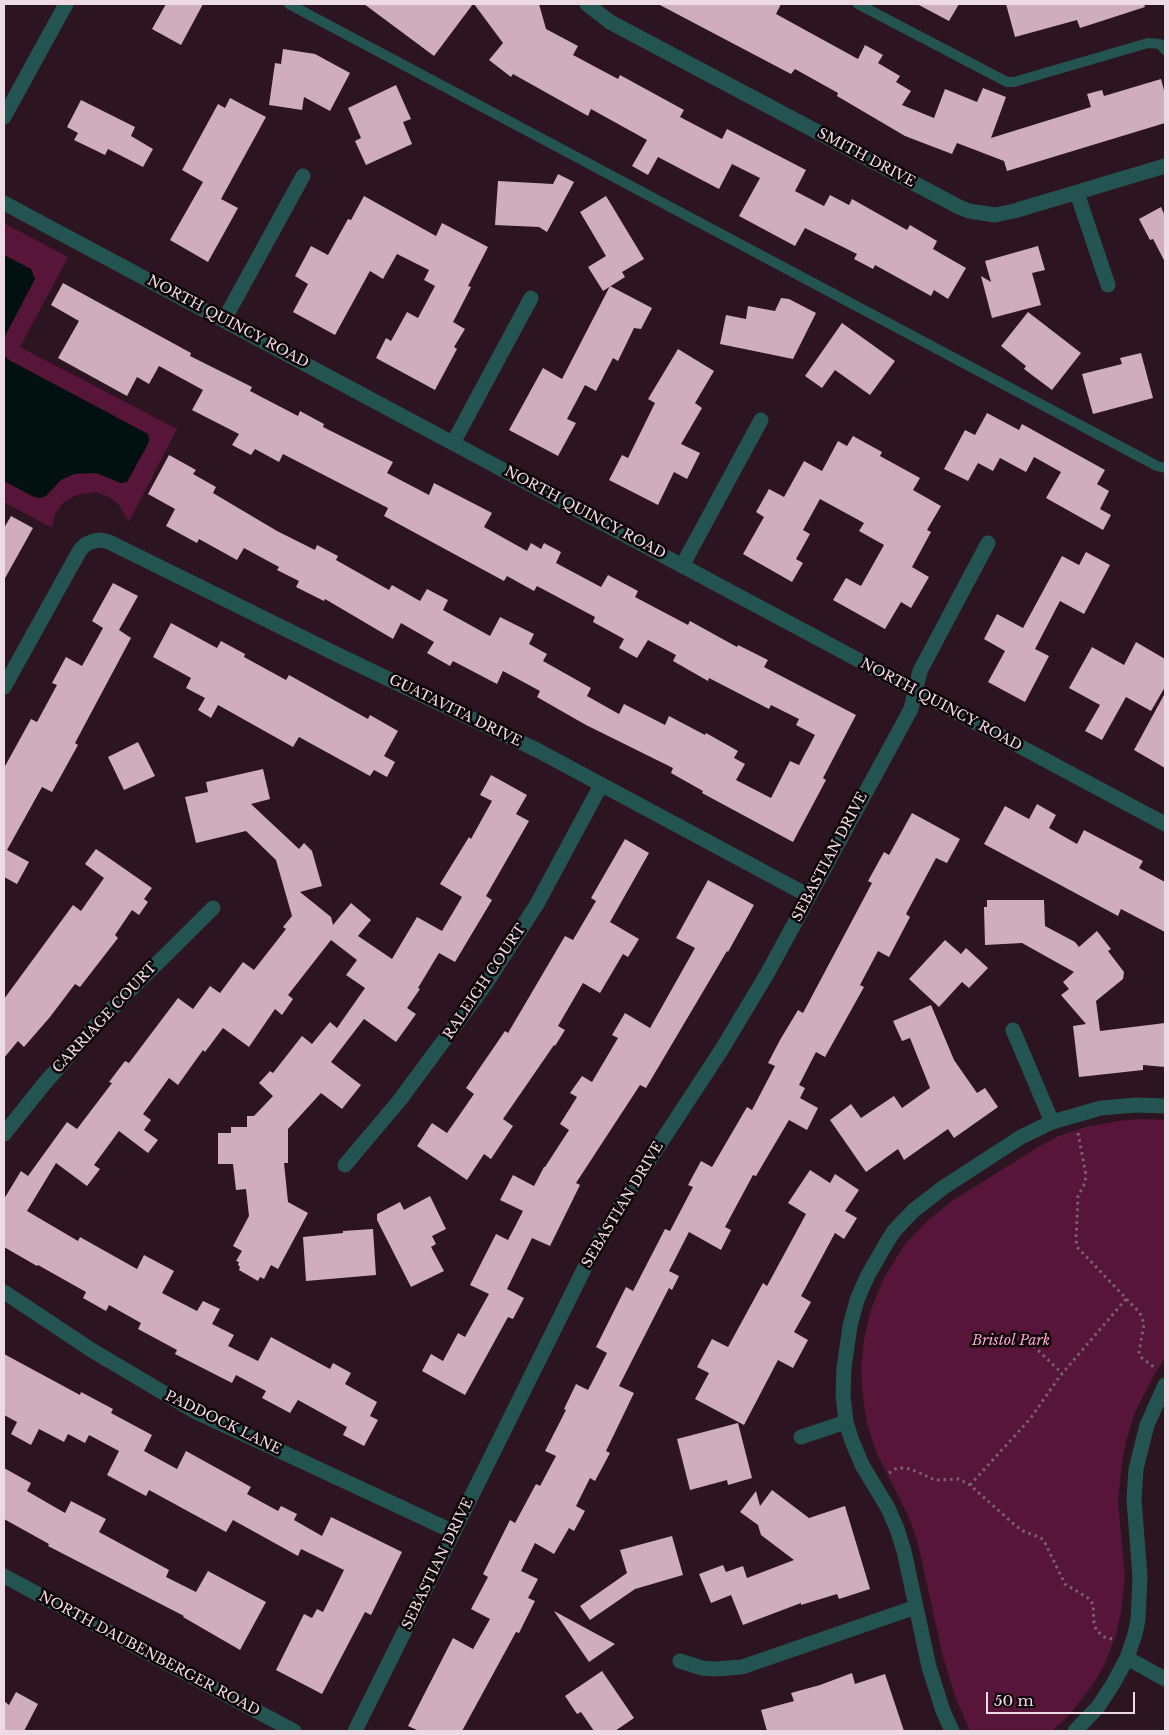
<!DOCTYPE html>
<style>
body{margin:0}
#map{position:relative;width:1169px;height:1735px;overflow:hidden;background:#2c1420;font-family:"Libre Baskerville",serif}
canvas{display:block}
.frame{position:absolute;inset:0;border:5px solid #eddbe3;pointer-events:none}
.scale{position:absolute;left:986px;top:1692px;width:149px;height:22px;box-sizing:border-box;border:2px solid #eddbe3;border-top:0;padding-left:6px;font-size:15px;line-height:18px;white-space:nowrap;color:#eddbe3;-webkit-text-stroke:4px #0e0408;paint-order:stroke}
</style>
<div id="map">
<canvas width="1169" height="1735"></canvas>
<div class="frame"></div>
<div class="scale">50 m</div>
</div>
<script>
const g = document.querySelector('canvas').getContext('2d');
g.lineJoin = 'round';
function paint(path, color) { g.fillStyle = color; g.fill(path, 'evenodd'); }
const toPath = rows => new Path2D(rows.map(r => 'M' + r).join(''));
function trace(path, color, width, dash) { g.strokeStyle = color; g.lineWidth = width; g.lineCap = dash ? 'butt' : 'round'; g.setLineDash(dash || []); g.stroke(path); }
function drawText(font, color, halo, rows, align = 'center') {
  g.font = font + ' "Libre Baskerville",serif'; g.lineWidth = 5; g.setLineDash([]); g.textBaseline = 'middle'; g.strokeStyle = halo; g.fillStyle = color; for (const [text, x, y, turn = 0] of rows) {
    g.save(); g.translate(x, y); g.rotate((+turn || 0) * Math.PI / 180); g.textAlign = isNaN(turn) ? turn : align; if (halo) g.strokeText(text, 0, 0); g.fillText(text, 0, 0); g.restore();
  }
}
paint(toPath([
 [4,223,68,257,20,347,177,429,129,522,119,505,109,497,96,492,76,495,63,503,55,514,52,528,4,502],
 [1139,1119,1165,1120,1165,1358,1153,1377,1135,1412,1127,1438,1122,1463,1118,1501,1125,1578,1121,1612,1116,1635,1103,1668,1093,1684,1071,1713,1052,1731,970,1731,956,1699,943,1657,917,1540,907,1513,877,1454,867,1424,863,1398,861,1367,864,1339,870,1312,884,1278,905,1244,927,1221,952,1201,1038,1147,1056,1137,1086,1127,1118,1121]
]), '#57153a');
paint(toPath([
 [4,255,31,269,35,279,4,338],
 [4,355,9,360,148,434,149,440,148,444,127,482,121,483,96,473,74,474,61,480,46,496,40,498,34,497,4,481]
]), '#021110');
paint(toPath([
 [166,4,203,4,181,45,152,29],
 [364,4,473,4,434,56],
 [474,4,539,4,546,29,578,46,573,55,618,79,620,75,684,110,680,117,722,139,727,129,806,170,795,191,824,206,830,195,849,205,852,199,907,230,910,225,937,241,933,249,966,268,948,299,934,290,931,296,875,265,873,269,854,259,857,254,805,228,795,246,739,216,760,178,732,164,719,189,658,157,648,175,632,166,647,140,591,109,588,116,513,74,511,77,489,60,503,43],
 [658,4,781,4,776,14,858,59,865,45,883,55,878,63,900,76,896,82,911,91,902,105,934,118,945,89,977,102,983,88,1006,97,991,138,1091,107,1087,94,1102,90,1104,96,1161,79,1165,94,1165,123,1007,171,1004,161,957,143,952,154,905,136,837,96,838,93,795,69,791,74],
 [917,4,959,4,949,21],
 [1006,4,1144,4,1145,7,1080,28,1077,20,1015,37],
 [283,49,315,54,350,73,330,111,304,97,302,110,269,105,275,63,281,64],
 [396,85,411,119,403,122,412,144,366,165,355,141,361,138,348,108],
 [230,98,266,117,221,199,238,208,208,262,170,240,203,182,182,170,218,104,225,108],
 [81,100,135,127,131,136,153,149,143,167,108,149,105,155,74,140,78,133,67,127],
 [558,174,574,182,547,232,539,227,495,225,498,181,553,184],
 [364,196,436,236,442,223,488,247,468,286,471,287,453,322,465,329,454,347,457,349,435,390,376,358,386,338,391,341,407,312,418,318,435,286,424,280,429,270,397,254,383,279,370,271,335,335,293,312,308,284,295,276,311,246,328,255,348,219,351,220],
 [606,196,644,259,622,272,625,277,603,291,588,267,606,256,580,212],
 [1161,207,1165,216,1165,262,1153,239,1150,240,1139,219],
 [1038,246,1045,270,1032,273,1041,305,992,318,981,276,991,282,985,261],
 [63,283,191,353,190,356,252,387,250,391,298,416,300,411,324,424,323,427,393,462,387,473,429,495,434,483,492,513,484,527,527,551,531,543,541,549,544,543,561,552,556,563,601,587,608,575,638,591,635,597,688,625,690,621,737,647,738,645,768,660,764,667,856,715,823,778,826,780,793,842,702,793,703,791,671,773,673,768,586,725,537,697,540,691,503,671,497,684,453,661,450,666,427,653,434,642,401,623,393,639,325,599,324,601,296,587,299,581,277,570,279,567,244,548,237,560,199,539,197,543,166,526,175,509,148,494,169,455,196,470,193,474,216,487,213,493,277,531,315,550,317,545,338,556,336,560,389,590,392,585,420,601,427,589,448,600,443,610,490,636,500,617,534,634,529,644,547,654,543,661,591,688,587,696,619,714,624,704,665,725,669,716,705,735,706,733,738,751,734,758,745,764,736,780,771,798,790,761,799,765,815,735,796,725,799,719,771,705,769,709,709,678,708,681,673,661,676,655,648,640,637,658,619,648,624,639,593,622,595,617,537,586,534,591,507,576,504,581,384,516,388,508,283,454,279,462,255,449,251,455,232,445,239,434,192,410,203,390,159,366,149,384,137,377,127,396,58,358,79,321,51,305],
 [610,286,652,308,641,329,634,328,618,361,613,358,596,391,585,385,567,419,576,423,558,456,509,430,543,368,562,379],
 [781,298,789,299,816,313,793,359,720,344,726,315,746,319,748,306,775,311],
 [1028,312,1081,353,1052,390,1024,369,1026,366,1001,346],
 [842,323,895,361,870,395,835,370,822,388,805,376],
 [678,349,714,371,695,403,702,408,681,444,700,453,687,479,674,472,658,505,609,480,622,455,628,458,655,403,648,399],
 [1141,353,1153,398,1093,414,1082,374,1122,364,1120,358],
 [987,413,1019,430,1022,424,1105,470,1097,484,1109,491,1100,509,1111,515,1103,530,1046,498,1061,472,1034,457,1026,472,1000,458,993,471,978,463,968,481,944,469,965,430,975,435],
 [853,436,882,452,880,456,920,478,913,490,941,506,927,530,931,532,912,567,929,577,911,608,901,602,885,629,833,600,846,578,861,586,884,545,859,531,864,523,820,499,803,530,810,534,796,559,803,563,792,582,743,554,764,517,756,512,769,489,784,497,804,461,822,471,838,441,847,446],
 [11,516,33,528,4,580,4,528],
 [1086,552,1110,565,1084,614,1060,601,1035,649,1049,656,1025,702,988,682,1005,651,984,639,997,614,1023,628,1062,556,1079,565],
 [113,583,138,596,119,630,131,638,75,743,78,745,52,792,42,787,7,850,29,862,17,884,4,877,4,768,31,719,37,722,57,685,52,683,66,657,82,666,103,628,92,621],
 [171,623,217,648,221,641,245,654,244,657,286,680,289,675,368,719,370,715,398,731,384,756,395,762,387,777,374,770,370,776,299,737,293,747,218,705,211,718,198,710,205,698,186,688,191,678,153,657],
 [1136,642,1165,659,1165,687,1151,711,1126,697,1102,740,1085,731,1100,705,1069,688,1092,647,1124,665],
 [1165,693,1165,768,1134,750],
 [138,742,155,776,124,790,108,757],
 [263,769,270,799,251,804,299,849,304,843,312,851,322,886,300,892,331,917,333,925,351,903,371,920,358,936,392,959,417,917,442,931,462,897,440,884,469,837,471,839,492,801,480,795,491,775,527,795,516,814,529,821,486,896,492,900,455,962,439,953,418,988,420,989,407,1008,416,1014,396,1042,364,1019,331,1062,361,1085,342,1109,321,1093,288,1129,288,1163,284,1163,288,1202,308,1213,278,1269,271,1265,264,1279,260,1277,258,1281,239,1270,240,1267,238,1265,239,1262,236,1261,242,1251,233,1246,249,1216,246,1189,236,1190,233,1164,218,1164,218,1133,231,1133,231,1127,247,1127,247,1116,254,1116,273,1096,259,1083,270,1071,273,1073,302,1036,312,1044,330,1022,337,1028,365,988,346,975,357,960,331,940,288,995,293,999,282,1015,275,1009,249,1047,223,1028,205,1052,203,1050,178,1085,169,1078,143,1114,151,1120,144,1130,158,1140,148,1153,119,1131,94,1165,100,1169,87,1186,56,1163,27,1211,78,1241,80,1237,137,1269,144,1255,174,1271,162,1293,197,1311,203,1301,220,1309,212,1324,234,1335,228,1346,258,1361,271,1337,330,1369,333,1363,351,1373,345,1384,377,1402,370,1416,378,1420,364,1446,343,1435,347,1427,298,1400,290,1413,262,1398,266,1391,236,1375,232,1383,175,1354,177,1350,138,1329,141,1323,109,1305,106,1311,83,1298,86,1292,38,1265,37,1266,4,1247,4,1199,21,1171,28,1176,67,1122,77,1129,112,1083,109,1082,125,1061,129,1063,178,998,193,1009,210,986,220,993,243,962,254,970,286,929,283,927,292,916,276,860,246,831,196,843,185,797,208,792,206,782],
 [1037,804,1056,815,1049,828,1077,844,1084,830,1143,861,1139,868,1165,882,1165,932,1121,909,1118,916,984,844,1005,806,1029,819],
 [912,813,960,839,947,863,936,858,906,914,910,917,889,957,878,951,860,985,864,987,825,1057,816,1052,799,1085,805,1088,800,1098,818,1108,807,1130,789,1120,756,1176,753,1175,725,1227,731,1230,721,1250,689,1232,669,1271,679,1276,672,1290,669,1288,619,1386,634,1393,606,1451,610,1453,595,1481,590,1478,576,1506,585,1511,574,1531,569,1528,554,1554,535,1543,521,1571,538,1579,528,1598,535,1601,519,1633,516,1632,462,1731,419,1731,408,1726,453,1638,473,1649,490,1619,471,1609,488,1577,483,1574,510,1520,515,1523,536,1484,540,1486,556,1456,545,1451,566,1410,564,1409,576,1384,588,1390,607,1353,596,1347,626,1287,633,1291,665,1229,670,1231,693,1187,688,1185,701,1161,712,1167,747,1107,752,1110,775,1066,768,1063,780,1040,798,1010,803,1013,872,883,868,881,884,852,889,855],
 [625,839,649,853,610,922,639,939,628,957,623,954,600,993,583,983,558,1026,565,1030,555,1046,554,1045,503,1119,513,1126,491,1159,484,1154,467,1180,417,1146,432,1123,447,1133,474,1094,466,1088,505,1031,508,1033,565,936,573,940,596,901,591,898],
 [96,849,152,888,144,899,148,902,139,915,132,910,115,935,118,938,80,987,75,984,50,1017,24,1047,18,1041,4,1058,4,999,73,905,81,911,104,878,85,864],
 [708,880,754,905,728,952,727,951,646,1088,640,1085,576,1183,580,1185,550,1246,532,1238,507,1289,524,1298,513,1319,508,1317,465,1395,422,1371,431,1354,443,1361,458,1333,465,1337,489,1294,470,1285,496,1234,508,1240,523,1211,500,1200,513,1175,534,1186,544,1167,545,1167,569,1130,560,1124,577,1097,570,1093,582,1076,592,1082,618,1038,612,1035,625,1013,650,1028,695,948,676,938],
 [987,900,1044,900,1045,926,1075,942,1079,947,1097,931,1111,949,1108,951,1124,972,1123,979,1096,1001,1100,1031,1165,1023,1165,1067,1143,1065,1143,1070,1079,1077,1073,1026,1086,1024,1061,995,1069,989,1063,982,1074,972,1022,943,985,945,984,907,987,907],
 [945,940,961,954,966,948,988,968,969,988,962,982,939,1007,909,979],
 [931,1005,954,1060,977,1093,985,1088,998,1107,954,1138,948,1129,904,1160,898,1149,866,1172,830,1120,851,1104,861,1118,894,1096,902,1108,930,1088,910,1038,902,1041,893,1021],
 [810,1170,830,1183,835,1174,859,1190,845,1211,857,1218,844,1239,835,1233,801,1296,811,1302,794,1332,808,1340,793,1368,778,1360,744,1425,695,1399,709,1373,697,1367,712,1339,728,1347,763,1283,767,1286,806,1214,788,1203],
 [430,1196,446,1229,432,1236,436,1244,431,1247,444,1271,411,1287,377,1220,377,1214,400,1202,404,1210],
 [373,1229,376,1275,306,1281,303,1237,343,1233,343,1231],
 [4,1354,80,1395,81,1392,113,1409,111,1413,152,1435,144,1451,177,1469,186,1451,251,1487,247,1494,278,1511,281,1506,297,1514,294,1520,322,1536,331,1517,402,1552,371,1615,365,1612,322,1694,276,1670,304,1614,312,1618,317,1609,323,1612,344,1570,301,1549,298,1556,233,1520,226,1532,149,1490,146,1496,107,1475,119,1451,89,1435,85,1443,68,1434,64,1442,39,1429,31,1445,11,1434,17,1422,4,1415],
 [738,1423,752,1478,728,1485,727,1480,690,1490,677,1439],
 [4,1468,31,1483,27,1491,65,1513,71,1501,106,1519,99,1532,169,1570,166,1577,196,1592,208,1571,266,1602,240,1650,183,1617,184,1616,48,1546,49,1544,4,1519],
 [772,1490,809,1518,845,1506,870,1589,839,1599,837,1594,801,1605,801,1603,743,1625,731,1595,711,1603,699,1574,723,1565,726,1572,743,1566,747,1578,794,1560,761,1535,758,1525,740,1512,756,1491,760,1506],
 [672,1536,683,1575,635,1589,590,1620,580,1606,627,1573,620,1550],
 [554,1611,615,1644,589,1662],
 [602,1671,634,1718,615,1731,594,1731,581,1712,577,1714,565,1696],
 [852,1673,855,1684,885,1674,904,1731,767,1731,761,1710,794,1701,791,1693,820,1685],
 [16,1692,38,1704,24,1731,4,1731,4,1701,9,1705]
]), '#cfadbc');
trace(toPath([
 [1078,1133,1086,1175,1085,1183,1078,1196,1076,1240,1077,1247,1140,1313,1144,1324,1139,1352,1142,1358,1155,1368],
 [1024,1337,1062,1373],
 [889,1473,897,1468,903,1468,911,1469,935,1480,959,1479,970,1485,1016,1526,1023,1531,1041,1538,1044,1541,1065,1584,1088,1598,1093,1604,1094,1623,1096,1630,1104,1637,1112,1639],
 [970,1485,1030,1419,1060,1376,1126,1299]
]), '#79646e', 3, [2.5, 4]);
trace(toPath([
 [289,4,1157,466,1165,468],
 [858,4,1007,82,1014,82,1148,43,1160,44,1165,50]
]), '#245451', 10);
trace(toPath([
 [587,4,610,22,959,207,969,211,995,215,1014,211,1165,166],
 [1077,193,1108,285],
 [224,320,303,176],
 [453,443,531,298],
 [682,566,761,420],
 [4,687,80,550,86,544,94,541,101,540,109,542,334,653,537,750,809,896],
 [1013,1030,1052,1122],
 [4,1134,44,1084,104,1016,213,908],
 [345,1165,399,1101,485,985,537,904,601,785],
 [4,1292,93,1351,196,1412,454,1532],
 [801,1437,846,1422],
 [1127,1658,1165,1679],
 [680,1661,702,1668,715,1669,742,1667,916,1607],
 [355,1731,589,1259,633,1185,722,1049,767,974,911,709,920,671,988,543],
 [952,1731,943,1711,929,1667,904,1551,897,1529,888,1508,862,1465,852,1441,846,1422,843,1395,844,1368,850,1326,857,1300,867,1277,887,1242,894,1231,914,1210,944,1187,1021,1137,1052,1122,1101,1108,1136,1105,1165,1106],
 [1075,1731,1098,1707,1113,1684,1127,1658,1135,1634,1138,1620,1140,1577,1134,1500,1136,1469,1147,1425,1165,1385]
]), '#245451', 15);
trace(toPath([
 [4,117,66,4],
 [4,203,1165,824],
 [4,1576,294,1731]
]), '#245451', 15);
drawText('14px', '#eddbe3', '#0e0408', [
 ["SMITH DRIVE",866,158,28],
 ["NORTH QUINCY ROAD",228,322,28],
 ["NORTH QUINCY ROAD",585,513,28],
 ["NORTH QUINCY ROAD",941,705,28],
 ["GUATAVITA DRIVE",455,711,26],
 ["SEBASTIAN DRIVE",830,857,-62],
 ["RALEIGH COURT",485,982,-56],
 ["CARRIAGE COURT",105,1018,-47],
 ["SEBASTIAN DRIVE",623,1205,-59],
 ["PADDOCK LANE",223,1423,26],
 ["SEBASTIAN DRIVE",438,1564,-64],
 ["NORTH DAUBENBERGER ROAD",149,1654,28]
]);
drawText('italic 14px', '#fda4cf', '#0e0408', [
 ["Bristol Park",1011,1341]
]);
</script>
